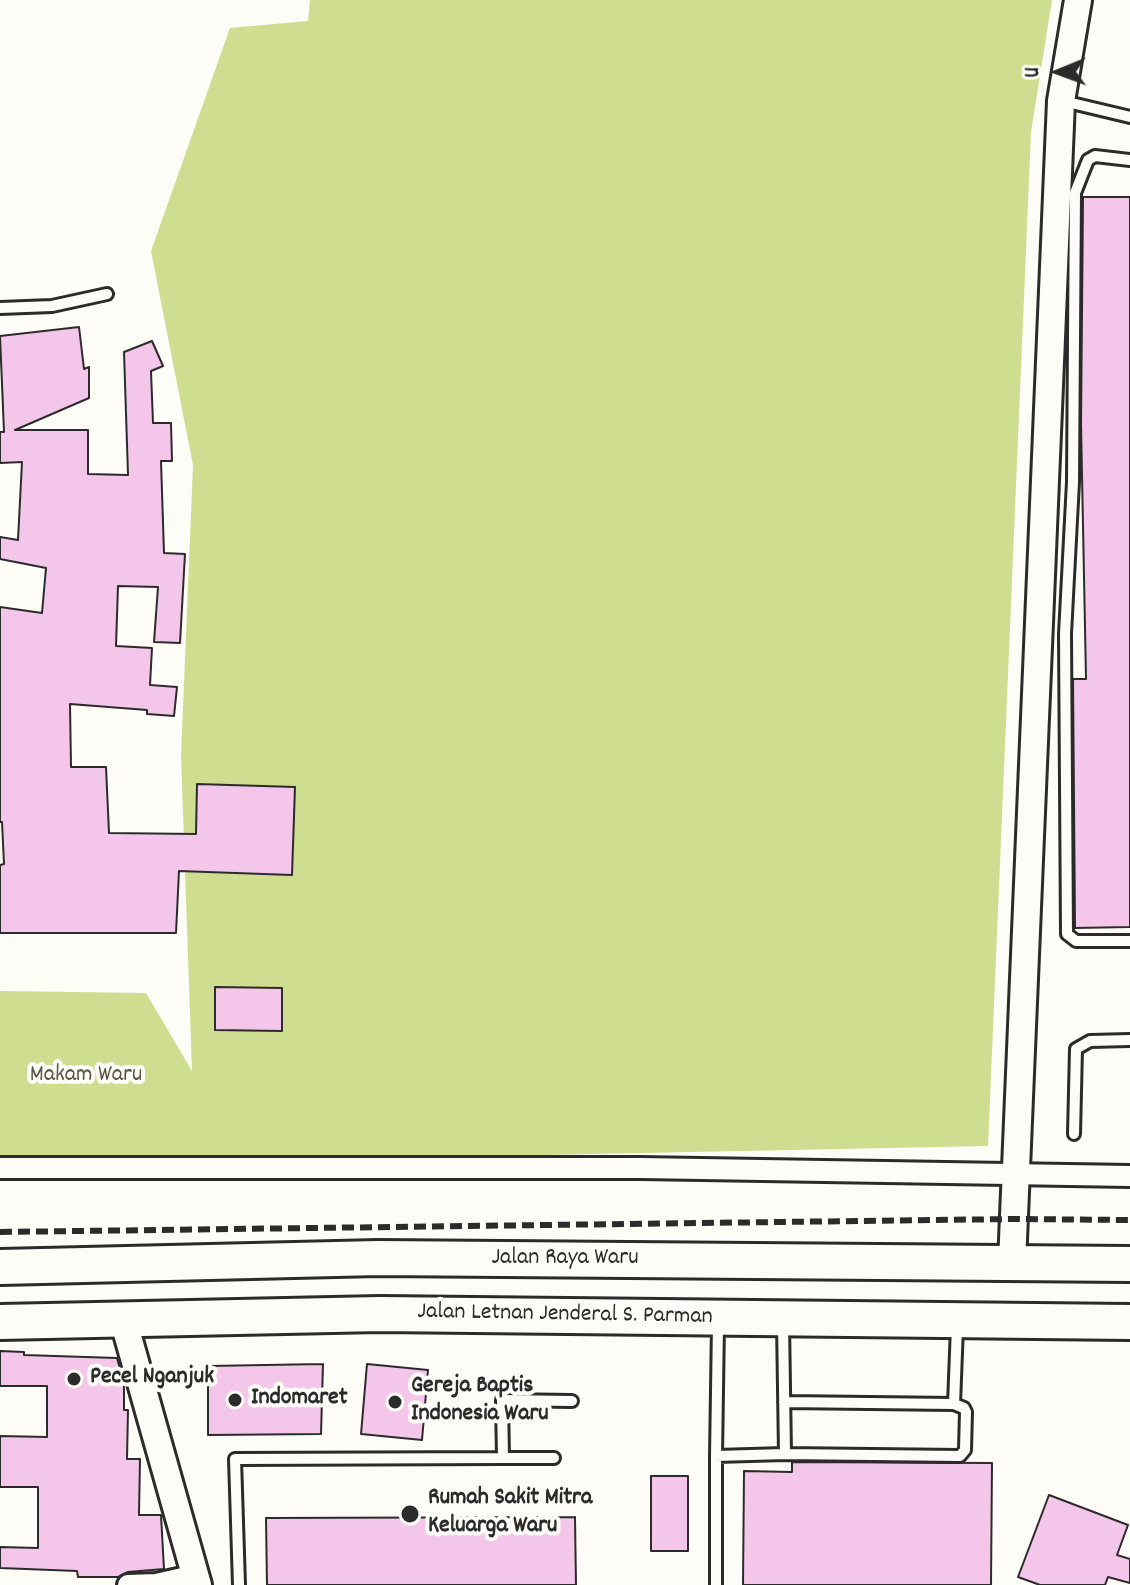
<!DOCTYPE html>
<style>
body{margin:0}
#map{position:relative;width:1130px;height:1585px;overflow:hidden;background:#fdfcf7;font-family:Dekko,sans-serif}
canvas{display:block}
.north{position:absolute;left:1018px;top:32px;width:80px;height:80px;-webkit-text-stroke:6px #fdfcf7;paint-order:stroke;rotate:269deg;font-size:22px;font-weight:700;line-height:32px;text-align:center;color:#2b2b2b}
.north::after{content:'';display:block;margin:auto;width:28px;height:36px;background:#2b2b2b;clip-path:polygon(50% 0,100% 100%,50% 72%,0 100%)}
</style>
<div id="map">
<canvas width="1130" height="1585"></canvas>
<div class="north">U</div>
</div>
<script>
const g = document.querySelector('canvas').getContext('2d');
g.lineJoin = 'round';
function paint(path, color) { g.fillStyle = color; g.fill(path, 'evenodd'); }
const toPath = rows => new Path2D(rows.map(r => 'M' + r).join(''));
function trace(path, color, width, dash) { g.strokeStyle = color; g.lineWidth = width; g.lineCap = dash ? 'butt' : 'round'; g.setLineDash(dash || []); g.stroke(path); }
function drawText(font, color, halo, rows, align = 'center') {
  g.font = font + ' Dekko,sans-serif'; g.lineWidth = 8; g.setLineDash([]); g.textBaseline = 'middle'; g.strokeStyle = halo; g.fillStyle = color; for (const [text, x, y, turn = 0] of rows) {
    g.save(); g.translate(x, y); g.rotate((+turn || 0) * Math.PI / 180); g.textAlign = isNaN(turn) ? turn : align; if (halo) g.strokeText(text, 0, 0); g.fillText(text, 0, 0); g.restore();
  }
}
paint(toPath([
 [310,0,1052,0,1031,132,988,1146,0,1166,0,991,146,993,192,1071,181,756,193,465,151,251,230,28,308,21]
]), '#cfdd90');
const building = toPath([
 [1083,197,1130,197,1130,927,1075,928,1073,679,1086,679,1081,424,1083,197],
 [79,327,84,369,89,367,89,398,15,430,88,430,88,474,128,475,124,352,152,341,163,366,151,371,153,423,171,423,172,461,161,461,164,553,185,554,180,643,154,642,158,587,118,586,116,646,152,648,150,685,177,687,174,716,147,714,147,710,70,704,71,767,106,767,109,833,196,834,197,784,295,787,292,875,179,871,176,933,0,933,0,865,4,864,2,822,0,822,0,607,42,613,46,568,0,559,0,537,18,540,22,462,0,463,0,432,4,432,0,336,79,327],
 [215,987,282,988,282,1031,215,1030,215,987],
 [0,1351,24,1352,24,1355,117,1358,124,1383,124,1410,128,1410,127,1459,140,1459,139,1515,161,1515,164,1569,128,1572,118,1577,78,1577,77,1571,0,1568,0,1547,38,1548,38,1487,0,1487,0,1436,47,1437,47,1386,0,1386,0,1351],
 [323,1364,321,1434,208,1435,208,1366,323,1364],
 [367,1364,428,1370,422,1440,361,1434,367,1364],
 [792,1462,992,1463,991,1585,743,1585,744,1471,792,1472,792,1462],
 [651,1476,688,1476,688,1551,651,1551,651,1476],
 [1049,1495,1128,1525,1117,1555,1130,1559,1130,1583,1108,1577,1105,1585,1040,1585,1018,1577,1049,1495],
 [575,1517,576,1585,267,1585,266,1518,575,1517]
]);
paint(building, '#f4c6e9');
trace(building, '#2b2b2b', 2);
const service = toPath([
 [1063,101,1130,117],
 [1130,160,1095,156,1088,160,1075,193,1073,482,1065,634,1067,934,1076,941,1130,941],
 [0,308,52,306,107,294],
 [1074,1134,1076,1049,1090,1041,1130,1040],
 [784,1402,954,1404,964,1408,966,1412,965,1450,960,1456,785,1454],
 [954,1404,957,1327],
 [716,1456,718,1324],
 [503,1458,554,1458],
 [239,1585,235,1459,503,1458,502,1400,572,1401],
 [716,1585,716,1456,785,1454,783,1322]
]);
const minor = toPath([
 [0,1168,640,1168,1130,1176],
 [128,1585,156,1584,196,1575]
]);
const tertiary = toPath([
 [1012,1263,1061,101,1078,0],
 [123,1319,198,1585]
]);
const trunk = toPath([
 [0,1267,378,1258,1130,1264],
 [0,1322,380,1314,1130,1322]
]);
trace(service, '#2b2b2b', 16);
trace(minor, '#2b2b2b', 26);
trace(tertiary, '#2b2b2b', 32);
trace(trunk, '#2b2b2b', 40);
trace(service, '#fdfcf7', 10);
trace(minor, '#fdfcf7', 20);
trace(tertiary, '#fdfcf7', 26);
trace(trunk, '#fdfcf7', 34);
trace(toPath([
 [0,1232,1014,1219,1130,1220]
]), '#2b2b2b', 6, [12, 6]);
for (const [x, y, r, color] of [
 [74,1379,8,"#2b2b2b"],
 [235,1400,8,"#2b2b2b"],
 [395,1402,8,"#2b2b2b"],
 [410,1514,10,"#2b2b2b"]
]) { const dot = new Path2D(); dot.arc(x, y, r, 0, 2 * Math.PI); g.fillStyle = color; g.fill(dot); trace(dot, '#fdfcf7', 3); }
drawText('24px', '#545844', '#fdfcf7', [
 ["Makam Waru",86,1077]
]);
drawText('24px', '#2b2b2b', '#fdfcf7', [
 ["Jalan Raya Waru",565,1260],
 ["Jalan Letnan Jenderal S. Parman",565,1316,1]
]);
drawText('bold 24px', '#2b2b2b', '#fdfcf7', [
 ["Pecel Nganjuk",90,1379],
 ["Gereja Baptis",411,1388],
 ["Indonesia Waru",411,1416],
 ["Indomaret",251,1400],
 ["Rumah Sakit Mitra",428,1500],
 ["Keluarga Waru",428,1528]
], 'left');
</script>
